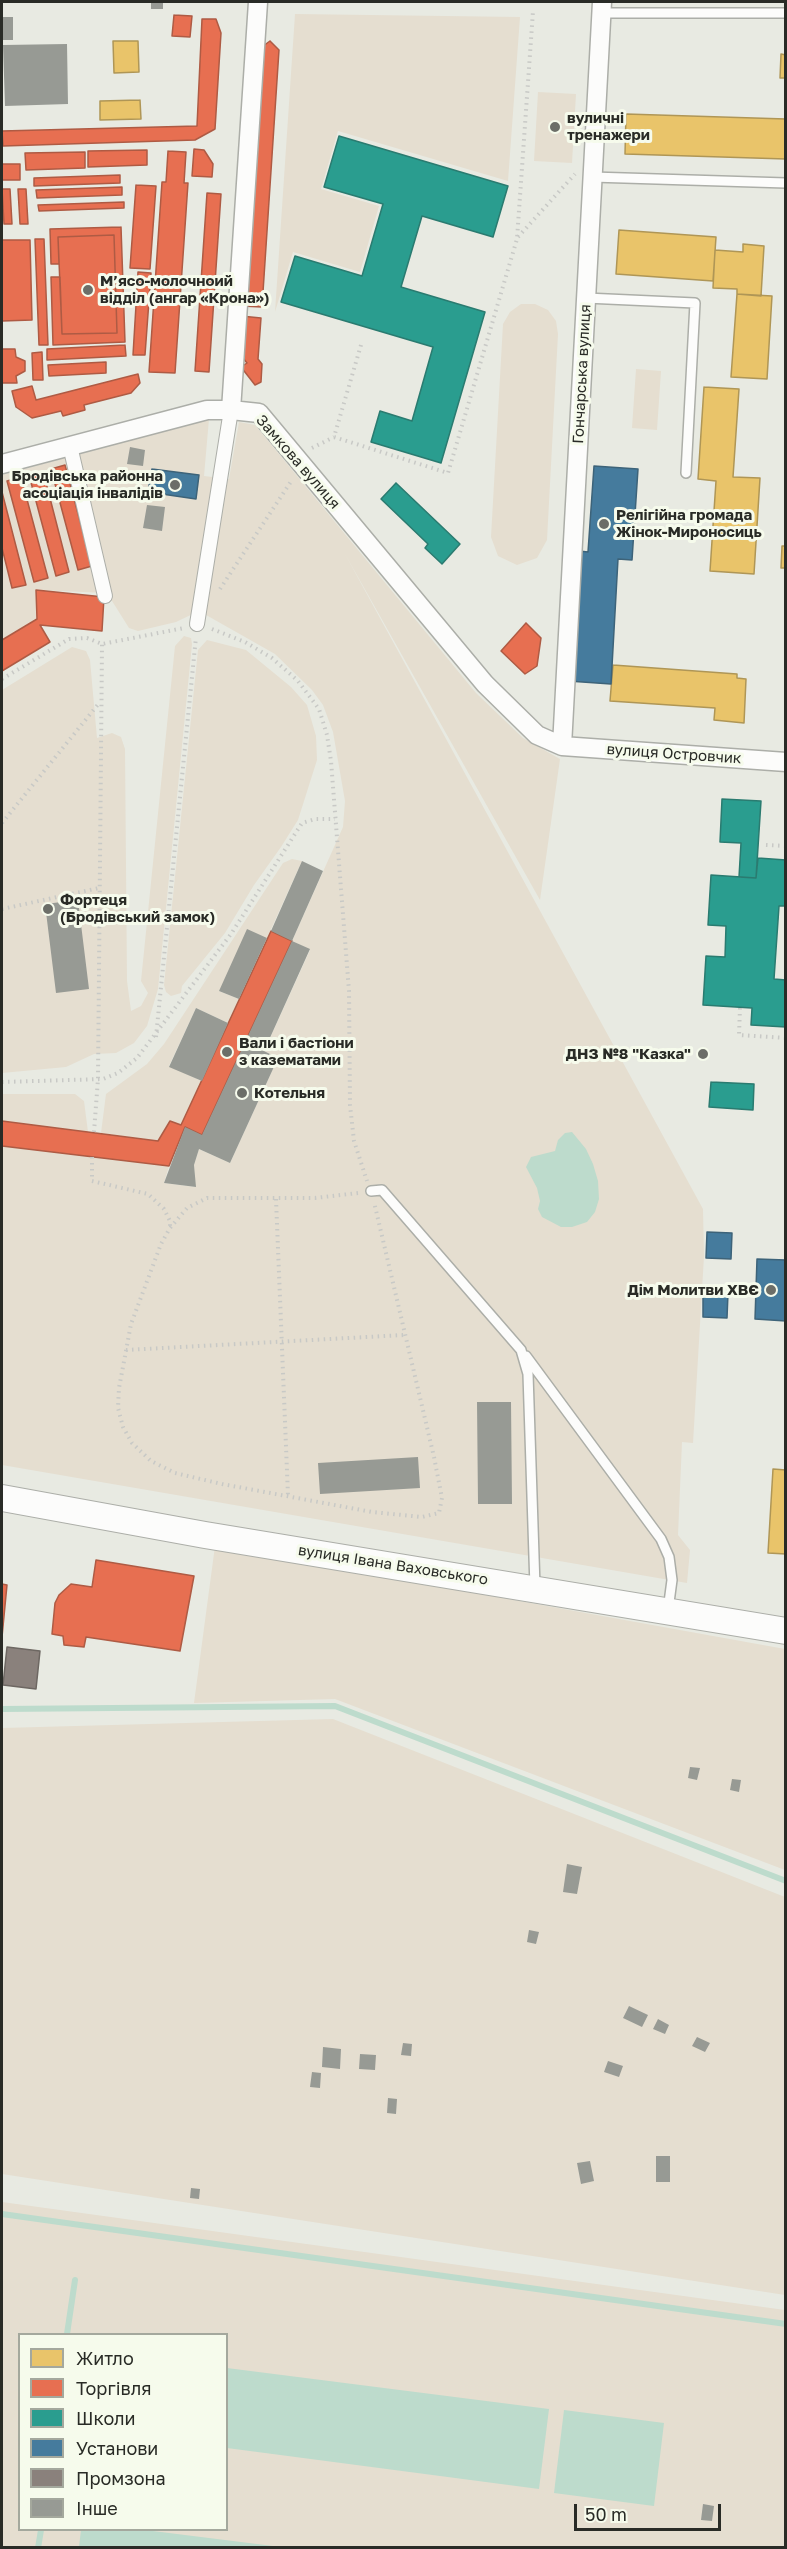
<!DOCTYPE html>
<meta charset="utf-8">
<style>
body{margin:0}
#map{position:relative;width:787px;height:2549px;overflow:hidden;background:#e8eae2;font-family:"Golos Text",sans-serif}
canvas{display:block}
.frame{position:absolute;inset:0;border:3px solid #292b26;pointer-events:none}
.legend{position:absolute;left:18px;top:2333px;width:210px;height:198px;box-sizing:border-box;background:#f6fbec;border:2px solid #a4a89d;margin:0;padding:8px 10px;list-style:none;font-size:18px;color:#292b26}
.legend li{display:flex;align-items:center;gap:12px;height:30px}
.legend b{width:30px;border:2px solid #a4a89d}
.scale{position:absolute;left:574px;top:2504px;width:147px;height:27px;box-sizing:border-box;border:3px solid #292b26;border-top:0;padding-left:8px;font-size:18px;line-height:21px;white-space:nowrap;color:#292b26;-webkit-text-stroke:4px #f6fbec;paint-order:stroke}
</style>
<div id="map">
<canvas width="787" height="2549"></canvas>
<div class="frame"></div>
<ul class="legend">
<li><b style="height:16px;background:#e9c46a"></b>Житло</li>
<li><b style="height:16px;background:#e76f51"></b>Торгівля</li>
<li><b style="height:16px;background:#2a9d8f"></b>Школи</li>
<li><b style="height:16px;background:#457b9d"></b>Установи</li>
<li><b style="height:16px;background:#8a817c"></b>Промзона</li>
<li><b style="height:16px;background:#979a94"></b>Інше</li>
</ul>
<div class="scale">50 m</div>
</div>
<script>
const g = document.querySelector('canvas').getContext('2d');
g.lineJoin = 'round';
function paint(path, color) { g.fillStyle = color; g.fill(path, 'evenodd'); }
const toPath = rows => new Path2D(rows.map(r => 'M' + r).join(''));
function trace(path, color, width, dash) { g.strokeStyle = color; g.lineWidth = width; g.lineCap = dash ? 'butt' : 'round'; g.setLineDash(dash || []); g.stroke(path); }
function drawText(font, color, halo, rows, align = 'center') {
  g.font = font + ' "Golos Text",sans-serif'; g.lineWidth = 6; g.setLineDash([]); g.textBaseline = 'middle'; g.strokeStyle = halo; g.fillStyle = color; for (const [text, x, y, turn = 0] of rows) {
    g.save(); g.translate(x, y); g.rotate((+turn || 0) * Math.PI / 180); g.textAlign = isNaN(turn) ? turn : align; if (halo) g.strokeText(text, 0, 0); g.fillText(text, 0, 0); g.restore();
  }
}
paint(toPath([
 [295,14,520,17,508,181,338,131,321,189,379,206,360,272,293,252,275,312],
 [538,92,576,94,572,163,534,161],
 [521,304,535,304,548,310,556,321,558,334,547,540,537,558,517,565,498,556,491,537,503,324,510,312],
 [636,369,661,371,657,430,632,428],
 [209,419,204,476,229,479,239,422,255,425,476,693,523,738,560,759,540,900,345,554,703,1209,704,1256,693,1443,682,1442,678,1535,690,1550,687,1583,2,1465,2,1146,169,1166,164,1183,195,1187,194,1165,199,1149,230,1163,278,1058,264,1051,310,950,292,941,343,827,345,801,333,732,323,705,312,690,275,654,199,611,176,622,138,631,129,628,107,593,36,590,37,619,2,640,2,475],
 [184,636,191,638,192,644,158,989,147,1026,134,1043,116,1053,94,1054,66,1067,2,1073,2,690,72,647,86,651,90,660,97,738,112,733,121,737,125,749,127,981,131,1011,141,1006,148,993,141,981,175,646],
 [207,640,246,650,291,687,307,705,316,736,317,760,298,820,281,847,254,885,225,933,182,986,181,993,171,996,166,992,164,985,198,650],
 [292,859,302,861,267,938,219,991,239,999,228,1023,196,1008,169,1066,202,1081,181,1125,170,1121,158,1141,101,1133,106,1094,147,1064,164,1044,283,863],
 [2,1094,75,1094,84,1101,88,1132,2,1121],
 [215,1546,785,1649,785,1870,335,1699,194,1703],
 [333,1719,785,1897,785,2295,2,2174,2,1728],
 [2,2202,785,2310,785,2547,2,2548],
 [20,2334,226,2334,226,2530,20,2530]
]), '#e5ded0');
paint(toPath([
 [572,1132,586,1149,593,1164,598,1181,599,1199,595,1212,587,1222,572,1227,561,1227,542,1217,538,1209,540,1201,537,1188,526,1167,531,1157,555,1151,558,1140,565,1133],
 [227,2368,549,2409,539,2489,227,2448],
 [564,2410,664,2423,654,2506,554,2493],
 [81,2530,145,2530,281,2547,79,2547]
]), '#bddbcc');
const homes = toPath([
 [113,41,138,41,139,72,114,73,113,41],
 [781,54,786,55,786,78,780,78,781,54],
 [140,100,141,119,100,120,100,101,140,100],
 [626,114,786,119,786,159,625,154,626,114],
 [619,230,716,237,713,281,616,274,619,230],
 [743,244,764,246,761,296,737,294,737,289,713,288,715,250,743,252,743,244],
 [737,294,772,296,767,379,731,377,737,294],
 [704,387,739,389,733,477,760,478,754,574,710,571,716,481,698,479,704,387],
 [782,546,786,546,786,568,781,568,782,546],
 [613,665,737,674,737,678,746,679,744,723,714,720,715,708,610,701,613,665],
 [773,1469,786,1470,786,1554,768,1553,773,1469]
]);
paint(homes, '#e9c46a');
trace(homes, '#af9656', 1.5);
const shops = toPath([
 [174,15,192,16,190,37,172,36,174,15],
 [202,19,216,19,221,33,215,129,195,140,3,146,2,131,197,126,202,19],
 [270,41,279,50,262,307,242,306,259,49,270,41],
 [194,149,204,150,213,164,212,177,192,176,194,149],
 [147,150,147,165,88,167,88,151,147,150],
 [168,151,186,152,184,183,188,183,175,373,149,372,162,182,166,182,168,151],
 [85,152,85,168,26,170,25,153,85,152],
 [2,164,20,164,20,180,2,180,2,164],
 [120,175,120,183,34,186,34,178,120,175],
 [136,185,156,186,150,269,130,268,136,185],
 [122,187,122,195,37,198,36,190,122,187],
 [2,189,10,189,12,224,4,224,2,189],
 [18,189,26,189,28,224,20,224,18,189],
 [207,193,221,194,209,372,195,371,207,193],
 [124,202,124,208,39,211,38,205,124,202],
 [121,227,125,342,53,345,51,277,60,277,62,334,117,333,114,235,58,237,59,264,51,264,50,229,121,227],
 [114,235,117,333,62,334,58,237,114,235],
 [35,239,44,239,48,345,39,345,35,239],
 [2,240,30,240,32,320,2,321,2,240],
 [138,272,151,273,145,355,133,355,138,272],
 [241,316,261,318,258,359,262,364,261,382,255,385,241,367,247,363,239,353,241,316],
 [125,345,126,356,47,360,47,349,125,345],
 [2,349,15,349,16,357,25,361,25,371,16,376,17,383,2,383,2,349],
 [42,352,43,380,33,380,32,353,42,352],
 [106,362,106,373,49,376,48,365,106,362],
 [138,374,140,383,131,393,84,405,85,410,63,416,61,411,32,418,16,407,12,391,32,386,36,400,138,374],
 [65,465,92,566,78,570,51,469,65,465],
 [43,471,69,572,56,576,29,475,43,471],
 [21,477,48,578,34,582,7,481,21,477],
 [2,492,26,585,12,588,2,548,2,492],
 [36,590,104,597,102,631,40,625,50,642,2,671,2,640,37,619,36,590],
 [526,623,541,638,537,666,525,674,501,651,526,623],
 [271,931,292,941,202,1135,185,1127,169,1166,2,1146,2,1121,158,1141,170,1121,181,1125,271,931],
 [96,1560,194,1576,180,1651,86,1637,84,1647,64,1645,63,1636,52,1634,55,1603,59,1595,71,1584,92,1587,96,1560],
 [2,1584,7,1585,2,1637,2,1584]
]);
paint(shops, '#e76f51');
trace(shops, '#ae5b44', 1.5);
const schools = toPath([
 [339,136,508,186,493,237,422,216,401,287,485,312,441,463,371,442,380,411,412,421,433,347,281,302,295,256,362,276,383,204,324,187,339,136],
 [396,483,460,544,442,564,425,548,428,544,381,499,396,483],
 [722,799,761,801,756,878,739,877,741,843,720,842,722,799],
 [758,858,786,860,786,906,779,906,774,979,786,980,786,1027,751,1025,752,1008,703,1005,706,956,725,957,726,926,708,925,711,875,756,878,758,858],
 [711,1082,754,1084,753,1110,709,1107,711,1082]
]);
paint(schools, '#2a9d8f');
trace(schools, '#2a7b70', 1.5);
const public = toPath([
 [594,466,638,469,632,560,618,559,611,684,568,681,579,551,588,552,594,466],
 [152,469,199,475,196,499,148,492,152,469],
 [707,1232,732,1233,731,1259,706,1258,707,1232],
 [757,1259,786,1260,786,1321,755,1319,757,1259],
 [703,1292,728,1293,727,1318,703,1317,703,1292]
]);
paint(public, '#457b9d');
trace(public, '#3d6379', 1.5);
const industry = toPath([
 [7,1647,40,1651,36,1689,3,1685,7,1647]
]);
paint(industry, '#8a817c');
trace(industry, '#6d6762', 1.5);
trace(toPath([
 [2,1709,335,1706,786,1881],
 [2,2214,786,2324],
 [67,2334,75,2280],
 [38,2548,41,2530]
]), '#bddbcc', 6);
paint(toPath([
 [151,2,163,2,163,9,151,9],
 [2,17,13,17,13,40,2,40],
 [67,44,68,104,5,106,3,45],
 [130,447,145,450,143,466,127,464],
 [147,505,165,507,162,531,143,528],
 [302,861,323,871,292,941,271,931],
 [78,900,89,989,56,993,45,904],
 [247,929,267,938,239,999,219,991],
 [292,941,310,949,264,1051,278,1058,230,1163,199,1149,194,1165,196,1187,164,1183,185,1127,202,1135],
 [196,1008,228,1023,202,1081,169,1067],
 [477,1402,511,1402,512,1504,478,1504],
 [418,1457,420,1488,320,1494,318,1463],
 [690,1767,700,1768,697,1780,688,1778],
 [732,1779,741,1780,739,1792,730,1790],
 [567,1864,582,1867,577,1894,563,1892],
 [529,1930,539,1932,536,1944,527,1942],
 [629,2006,648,2015,642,2027,623,2018],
 [658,2019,669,2025,665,2034,653,2029],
 [697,2037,710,2043,705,2052,692,2046],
 [403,2043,412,2044,411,2056,401,2055],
 [323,2047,341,2049,340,2069,322,2067],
 [360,2054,376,2055,375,2070,359,2069],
 [608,2061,623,2066,619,2077,604,2072],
 [312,2072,321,2073,320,2088,310,2087],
 [388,2098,397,2099,396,2114,387,2113],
 [656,2156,670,2156,670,2182,656,2182],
 [590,2161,594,2181,581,2184,577,2163],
 [191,2188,200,2189,199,2199,190,2198],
 [703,2504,714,2506,712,2521,701,2520]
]), '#979a94');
const service = toPath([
 [601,13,786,13],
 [592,177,786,183],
 [586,298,695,303,686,473],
 [371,1191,382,1190,521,1350,528,1374,535,1587],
 [526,1356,661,1539,669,1557,672,1580,668,1610]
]);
const pedestrian = toPath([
 [70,446,105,596],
 [197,624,231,410]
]);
const minor = toPath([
 [258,2,231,410,259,413,485,684,537,735,562,746,786,762],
 [2,464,207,410,231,410],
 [562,746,602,2]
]);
const secondary = toPath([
 [2,1498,205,1535,786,1631]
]);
trace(service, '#acaea8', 12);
trace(pedestrian, '#acaea8', 16);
trace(minor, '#acaea8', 21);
trace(secondary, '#acaea8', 28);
trace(toPath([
 [518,237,575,174],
 [361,345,334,437,448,473,517,239,533,11],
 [312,448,334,437],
 [220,589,292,480],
 [212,629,245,642,272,658,298,681,319,709,327,735,331,761,349,991,350,1105,354,1141,367,1181],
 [2,679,69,639,87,638,102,644,184,628],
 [2,823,100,702],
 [766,845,786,846],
 [2,909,99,888],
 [740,1008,739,1035,786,1038],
 [156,1037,196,637],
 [2,1082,103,1079,118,1073,137,1058,231,934,302,823,315,819,335,819],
 [94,1132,98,1079,102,644],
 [92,1157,92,1181,148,1194,164,1209,170,1221,170,1228],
 [358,1193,315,1198,207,1198,187,1208,170,1228,161,1244,131,1324,119,1388,118,1408,123,1427,132,1443,151,1461,175,1473,222,1484,372,1512,422,1517,439,1513,442,1498,434,1457,374,1202],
 [276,1199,288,1496],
 [126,1350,404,1335]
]), '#c8c9c6', 4, [1.5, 4.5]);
trace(service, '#fcfcfb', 9);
trace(pedestrian, '#fcfcfb', 14);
trace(minor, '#fcfcfb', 18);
trace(secondary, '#fcfcfb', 26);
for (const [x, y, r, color] of [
 [555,127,6,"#6c6e68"],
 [88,290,6,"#6c6e68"],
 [175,485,6,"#6c6e68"],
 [604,524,6,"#6c6e68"],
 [48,909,6,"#6c6e68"],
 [227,1052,6,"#6c6e68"],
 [703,1054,6,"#6c6e68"],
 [242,1093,6,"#6c6e68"],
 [771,1290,6,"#6c6e68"]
]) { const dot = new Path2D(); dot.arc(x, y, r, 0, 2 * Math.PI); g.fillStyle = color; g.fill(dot); trace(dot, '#f6fbec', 2); }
drawText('bold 15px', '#292b26', '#f6fbec', [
 ["вуличні",567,118],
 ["тренажери",567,135],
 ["М’ясо-молочноий",100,281],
 ["відділ (ангар «Крона»)",100,298],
 ["Бродівська районна",163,476,"right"],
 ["асоціація інвалідів",163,493,"right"],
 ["Релігійна громада",616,515],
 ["Жінок-Мироносиць",616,532],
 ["Фортеця",60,900],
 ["(Бродівський замок)",60,917],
 ["Вали і бастіони",239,1043],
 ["з казематами",239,1060],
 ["ДНЗ №8 \"Казка\"",691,1054,"right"],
 ["Котельня",254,1093],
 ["Дім Молитви ХВЄ",759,1290,"right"]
], 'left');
drawText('15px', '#292b26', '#f6fbec', [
 ["Гончарська вулиця",582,374,-87],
 ["Замкова вулиця",298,462,49],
 ["вулиця Островчик",674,754,4],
 ["вулиця Івана Ваховського",393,1565,9]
]);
</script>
